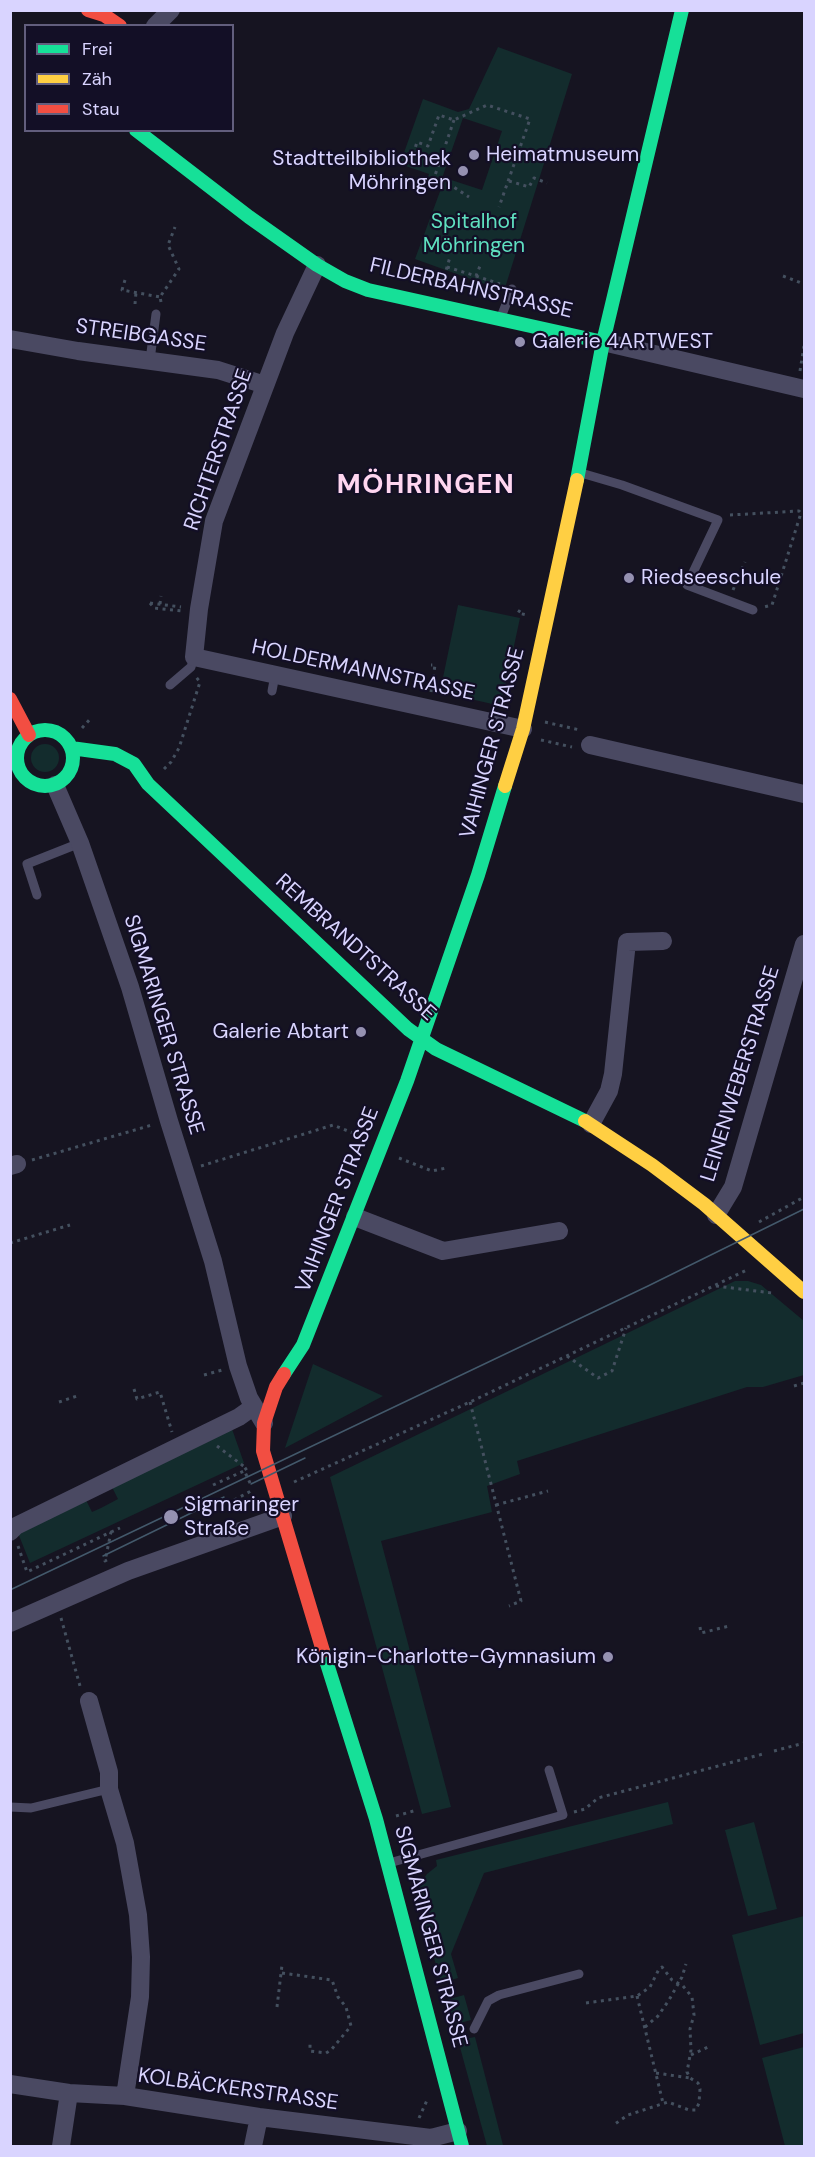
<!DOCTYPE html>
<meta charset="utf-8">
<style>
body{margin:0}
#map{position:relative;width:815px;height:2157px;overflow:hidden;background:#161421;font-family:"DM Sans",sans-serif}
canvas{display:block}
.frame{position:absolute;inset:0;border:12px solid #d9d4ff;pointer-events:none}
.legend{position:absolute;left:24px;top:24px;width:210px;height:108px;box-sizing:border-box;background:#130f26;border:2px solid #625e7d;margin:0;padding:8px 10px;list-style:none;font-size:18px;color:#d9d4ff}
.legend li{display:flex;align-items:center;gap:12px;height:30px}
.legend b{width:30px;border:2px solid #625e7d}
</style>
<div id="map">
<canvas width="815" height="2157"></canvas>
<div class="frame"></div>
<ul class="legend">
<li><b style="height:8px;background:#16e098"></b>Frei</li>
<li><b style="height:8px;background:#ffcf43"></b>Zäh</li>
<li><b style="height:8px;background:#f24e42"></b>Stau</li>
</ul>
</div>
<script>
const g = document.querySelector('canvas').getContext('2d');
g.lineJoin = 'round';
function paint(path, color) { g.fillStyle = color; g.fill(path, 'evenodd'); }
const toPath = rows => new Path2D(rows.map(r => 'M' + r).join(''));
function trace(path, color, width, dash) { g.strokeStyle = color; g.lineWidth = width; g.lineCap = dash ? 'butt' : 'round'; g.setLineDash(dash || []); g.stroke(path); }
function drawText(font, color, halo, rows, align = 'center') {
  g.font = font + ' "DM Sans",sans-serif'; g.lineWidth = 4.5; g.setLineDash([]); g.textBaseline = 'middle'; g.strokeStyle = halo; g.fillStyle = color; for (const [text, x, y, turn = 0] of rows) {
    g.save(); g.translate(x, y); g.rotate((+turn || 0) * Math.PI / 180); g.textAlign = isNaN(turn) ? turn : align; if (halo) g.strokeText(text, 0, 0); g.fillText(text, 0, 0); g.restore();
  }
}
paint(toPath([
 [498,47,572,74,504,291,415,259,445,178,482,190,502,131,463,118,440,184,427,179,429,174,400,164,423,99,458,112,469,109],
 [458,605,520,618,501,706,440,692],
 '31 758a14 14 0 1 1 28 0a14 14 0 1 1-28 0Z',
 [735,1281,748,1281,761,1285,804,1321,804,1375,763,1387,747,1387,517,1461,520,1474,487,1486,492,1512,381,1541,451,1807,422,1814,330,1477],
 [313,1364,383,1396,285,1448],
 [232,1429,244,1463,30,1563,18,1533,85,1498,92,1512,101,1508,118,1499,111,1485],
 [668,1802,673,1824,484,1873,451,1954,458,1978,441,1983,420,1907,418,1895,420,1884,427,1874,437,1866,436,1860],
 [754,1822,777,1909,748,1916,725,1830],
 [804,1916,804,2033,760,2045,732,1935],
 [464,1995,471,2020,453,2025,446,2000],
 [475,2037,503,2145,495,2146,487,2146,458,2040],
 [804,2047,804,2146,785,2146,762,2058]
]), '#132c2d');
trace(toPath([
 [454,120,439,164,413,155,417,142,428,146,439,115,454,120,487,105,530,119,499,207],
 [439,164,434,178,449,184,469,197],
 [509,181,529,187,534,178,547,183],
 [447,267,476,276,480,266],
 [476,276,500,284],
 [783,276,804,284],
 [125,280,122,290,160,297],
 [442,284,450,257],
 [161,302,160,297,179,269,168,245,175,227],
 [135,304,136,292],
 [800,371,804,346],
 [730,515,799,511,801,513,772,605,764,607],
 [733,590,745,562],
 [150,603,181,607],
 [150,603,154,608,182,611],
 [160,604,161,596],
 [520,610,518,613,527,615],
 [343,672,345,659],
 [431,692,435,665,431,665],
 [545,722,580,730],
 [82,728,91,718],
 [541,740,572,747],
 [164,769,171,762,179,748,200,682,196,677],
 [399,1158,432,1171,446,1168],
 [32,1160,152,1125],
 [201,1166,333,1125,363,1137],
 [759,1222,804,1197],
 [10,1243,70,1225],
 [716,1286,772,1293],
 [567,1356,598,1378,612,1371,626,1328],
 [204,1375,222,1370],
 [794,1386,804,1383],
 [134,1389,137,1399,160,1392,172,1432],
 [59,1402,80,1395],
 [470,1402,521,1601,509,1606],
 [217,1446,246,1468],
 [247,1468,244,1470,251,1485],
 [294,1482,470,1402,747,1270],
 [213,1485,244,1471],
 [496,1505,548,1491],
 [221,1507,253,1490],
 [111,1532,120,1528],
 [18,1546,27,1572,111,1532,105,1561,107,1560],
 [61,1618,80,1686],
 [700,1627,701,1633,729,1626],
 [774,1751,804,1743],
 [574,1812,585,1809,598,1798,763,1754],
 [396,1816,417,1810],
 [282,1973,332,1980,338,1997,346,2007,351,2026,331,2050,326,2053,310,2051,310,2044],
 [637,1996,663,2103],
 [586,2003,637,1996,650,1987,659,1969,662,1967,672,1980,683,1986,692,1997,694,2015,690,2029,691,2050,687,2072,690,2078,698,2083,700,2089,699,2103,696,2110,689,2110,668,2102,628,2115,615,2124],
 [277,2007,282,1965],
 [645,2027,658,2016,669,2000,682,1977,686,1964],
 [691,2055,710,2046],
 [656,2073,690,2078],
 [419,2118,428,2098]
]), '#44505f', 3, [3, 4.5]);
trace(toPath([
 [501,317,512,289],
 [150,360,156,314],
 [581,473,622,485,718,520,687,585,753,610],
 [170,685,191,667,194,657],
 [272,691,275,675],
 [37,895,27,864,80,843],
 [10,1807,31,1808,109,1789],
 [389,1863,563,1815,549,1770],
 [474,2029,488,2001,499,1995,579,1974]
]), '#4a4962', 9);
trace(toPath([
 [155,26,171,10],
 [317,265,285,333,214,521,199,609,194,657,523,729],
 [10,339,78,351,218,370,265,385],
 [603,342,804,389],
 [590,745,804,794],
 [55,785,80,843,130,987,169,1121,213,1261,238,1366,249,1398,264,1423],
 [591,1124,609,1091,613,1074,627,942,663,941],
 [10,1166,17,1164],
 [716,1215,733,1187,804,944],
 [355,1217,443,1251,559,1231],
 [10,1532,16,1526,239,1417,253,1407],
 [10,1623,128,1571,283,1516],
 [89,1701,109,1772,109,1789,125,1843,138,1915,141,1957,140,1997,125,2096],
 [10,2084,69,2093,125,2096,259,2117,431,2138,458,2131],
 [61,2146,69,2093],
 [253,2146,259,2117]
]), '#4a4962', 18);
trace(toPath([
 [136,130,249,217,317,265,345,281,368,290,603,342],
 [577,480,603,342,682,10],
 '17 758a28 28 0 1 1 56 0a28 28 0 1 1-56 0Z',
 [71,748,115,754,134,764,148,784,408,1029,436,1049,585,1121],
 [284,1374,303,1345,407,1081,478,875,505,786],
 [323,1651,376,1819,462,2146]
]), '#16e098', 14);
trace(toPath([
 [505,786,523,729,577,480],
 [585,1121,652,1165,704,1204,804,1292]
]), '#ffcf43', 14);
trace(toPath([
 [88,10,104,15,120,26],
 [10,699,29,735],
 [284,1374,276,1387,264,1423,263,1451,323,1651]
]), '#f24e42', 14);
trace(toPath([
 [251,1484,305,1458],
 [103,1556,224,1497],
 [10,1590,648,1286,804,1209]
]), '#43596b', 1.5);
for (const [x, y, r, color] of [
 [474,155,6,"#9591b1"],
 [463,171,6,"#9591b1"],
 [520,342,6,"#9591b1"],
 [629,578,6,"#9591b1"],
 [361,1032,6,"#9591b1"],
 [171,1517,8,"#9591b1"],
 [608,1657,6,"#9591b1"]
]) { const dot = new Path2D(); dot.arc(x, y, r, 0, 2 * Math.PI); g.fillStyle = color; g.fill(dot); trace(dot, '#130f26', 2); }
drawText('21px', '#d9d4ff', '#130f26', [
 ["Heimatmuseum",486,155],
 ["Stadtteilbibliothek",451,159,"right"],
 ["Möhringen",451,183,"right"],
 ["Galerie 4ARTWEST",532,342],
 ["Riedseeschule",641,578],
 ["Galerie Abtart",349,1032,"right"],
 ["Sigmaringer",184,1505],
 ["Straße",184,1529],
 ["Königin-Charlotte-Gymnasium",596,1657,"right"]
], 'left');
drawText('21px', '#5fe0c0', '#130f26', [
 ["Spitalhof",474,222],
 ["Möhringen",474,246]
]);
drawText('21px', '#d9d4ff', '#130f26', [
 ["FILDERBAHNSTRASSE",471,289,13],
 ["STREIBGASSE",141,336,8],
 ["RICHTERSTRASSE",219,450,-71],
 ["HOLDERMANNSTRASSE",363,671,12],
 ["VAIHINGER STRASSE",493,743,-75],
 ["REMBRANDTSTRASSE",355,948,42],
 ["SIGMARINGER STRASSE",163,1025,73],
 ["LEINENWEBERSTRASSE",741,1074,-73],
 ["VAIHINGER STRASSE",338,1200,-69],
 ["SIGMARINGER STRASSE",430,1937,75],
 ["KOLBÄCKERSTRASSE",238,2090,8]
]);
g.letterSpacing = '1.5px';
drawText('bold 27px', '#ffd6f0', '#130f26', [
 ["MÖHRINGEN",426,486]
]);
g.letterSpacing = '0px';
</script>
